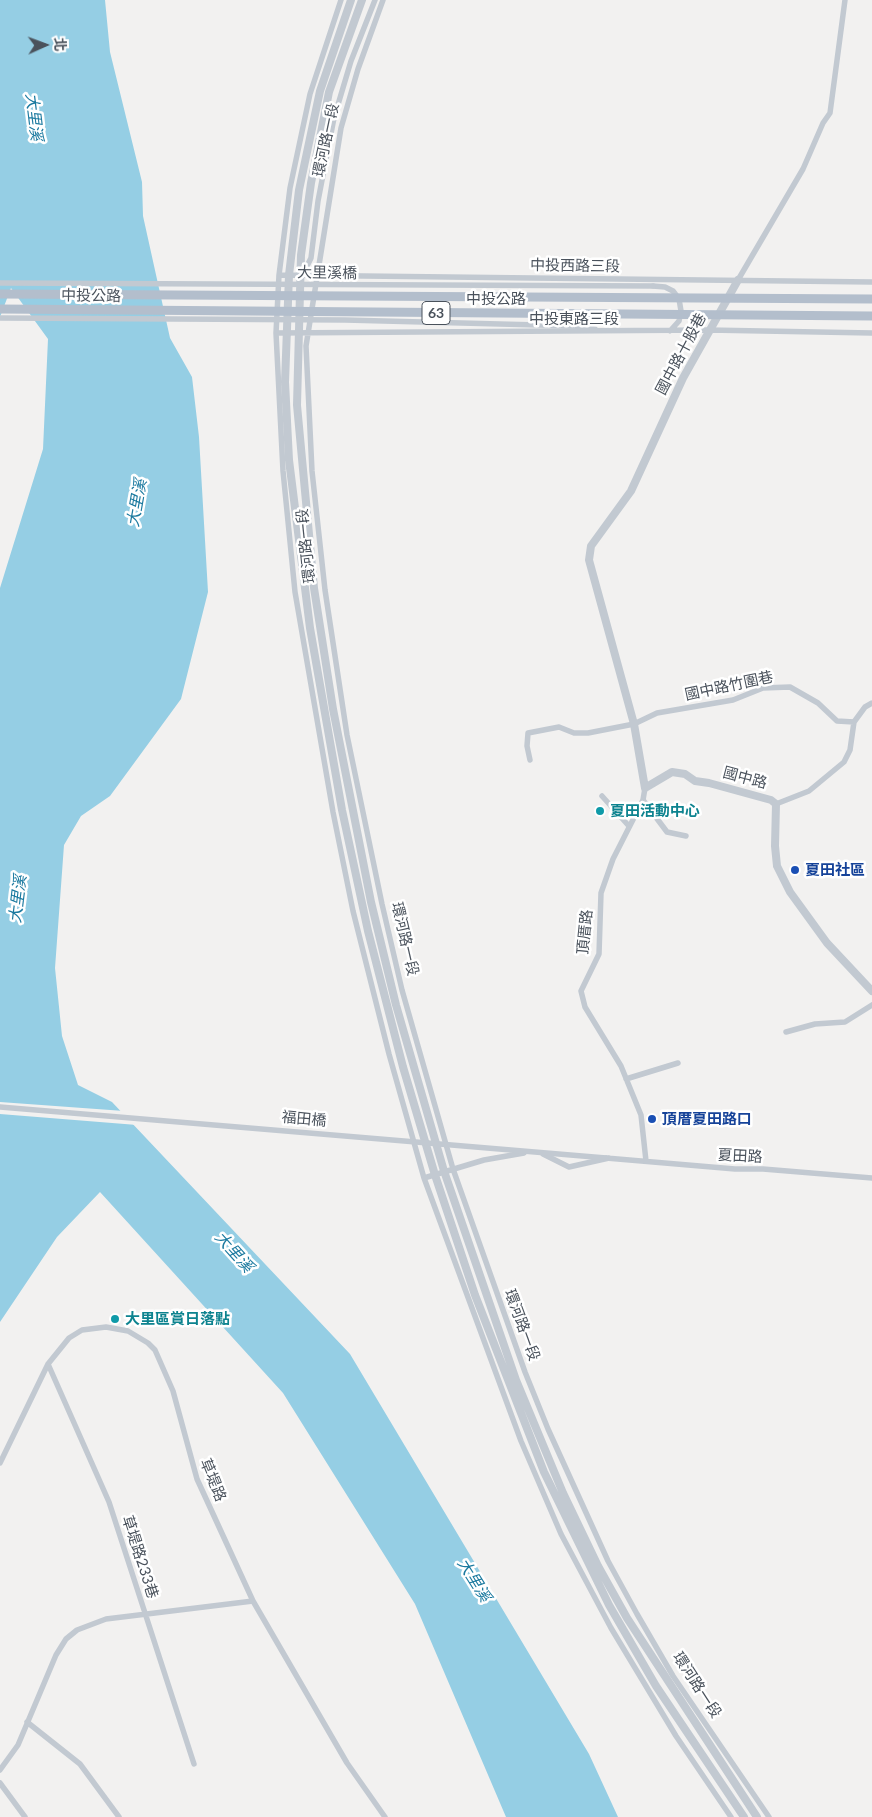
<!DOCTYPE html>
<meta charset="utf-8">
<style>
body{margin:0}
#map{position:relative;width:872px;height:1817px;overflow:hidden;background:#f2f1f0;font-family:Lato,"Noto Sans TC",sans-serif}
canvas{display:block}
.north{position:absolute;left:20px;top:20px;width:50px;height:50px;-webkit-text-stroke:4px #fff;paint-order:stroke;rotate:88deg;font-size:14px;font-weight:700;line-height:20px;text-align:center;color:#4a525c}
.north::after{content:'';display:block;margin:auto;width:18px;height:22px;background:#4a525c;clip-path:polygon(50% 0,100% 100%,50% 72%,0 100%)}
</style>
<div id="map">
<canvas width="872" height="1817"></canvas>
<div class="north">北</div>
</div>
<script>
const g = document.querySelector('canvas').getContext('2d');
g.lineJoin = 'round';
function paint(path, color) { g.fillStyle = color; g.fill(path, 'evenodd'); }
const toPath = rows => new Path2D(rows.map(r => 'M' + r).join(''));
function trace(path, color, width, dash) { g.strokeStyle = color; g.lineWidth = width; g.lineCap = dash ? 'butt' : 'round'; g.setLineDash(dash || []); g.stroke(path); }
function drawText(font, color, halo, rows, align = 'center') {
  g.font = font + ' Lato,"Noto Sans TC",sans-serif'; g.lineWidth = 5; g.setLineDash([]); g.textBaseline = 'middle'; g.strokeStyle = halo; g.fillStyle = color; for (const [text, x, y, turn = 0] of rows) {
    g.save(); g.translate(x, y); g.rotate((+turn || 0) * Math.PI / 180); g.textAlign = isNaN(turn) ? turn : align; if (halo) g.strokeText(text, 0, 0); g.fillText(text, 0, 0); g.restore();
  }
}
paint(toPath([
 [0,0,105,0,110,52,142,182,143,216,170,338,192,377,199,437,208,592,181,699,110,796,81,816,64,845,55,968,62,1036,78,1085,112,1102,350,1354,589,1754,618,1817,506,1817,415,1604,283,1393,100,1192,57,1237,0,1322,0,588,43,449,48,339,11,288,0,317]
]), '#95cee4');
paint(toPath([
 [0,1102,124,1111,137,1125,0,1114]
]), '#f2f1f0');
trace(toPath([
 [341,0,310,94,290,188,279,275,276,333,283,471,295,592,333,812,353,911,389,1054,424,1178,521,1441,561,1534,611,1628,676,1736,731,1817],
 [383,0,358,69,341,128,306,346,312,471,325,590,347,735,382,904,402,990,453,1169,525,1372,548,1429,608,1561,637,1614,673,1676,769,1817],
 [279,275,872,282],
 [302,276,311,258,318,201,334,118,351,61,375,0],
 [738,280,803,169,823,123,830,113,845,0],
 [653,286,665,287,673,291,679,299,681,311,679,321,670,331],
 [577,326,595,329],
 [276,333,708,330,872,333],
 [530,760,527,746,528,733,559,727,574,733,588,733,634,724,657,713,733,700,763,688,790,687,818,703,837,721,854,722,865,707,872,703],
 [645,788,643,800,613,859,601,893,599,954,581,991,585,1007,621,1066,641,1115,646,1161],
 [602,796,628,825],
 [643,800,667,832,686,836],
 [776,804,809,791,844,762,850,750,854,722],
 [786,1032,815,1024,845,1022,872,1005],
 [626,1079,678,1063],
 [543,1154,569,1167,609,1158],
 [606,1158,735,1169,763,1169,872,1178],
 [424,1178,484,1160,524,1153],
 [48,1364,109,1502,194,1764],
 [0,1463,48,1364,69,1338,82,1330,106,1327,128,1331,148,1343,155,1350,173,1391,197,1479,253,1601,347,1763,385,1817],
 [27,1722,80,1764,119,1817],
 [0,1770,18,1745,56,1655,66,1639,77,1630,106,1619,253,1601],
 [0,1783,25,1817]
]), '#c2c9d1', 5.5);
trace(toPath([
 [351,0,320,91,299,190,289,275,285,382,289,460,310,628,342,810,368,931,403,1067,435,1175,475,1295,544,1472,609,1605,656,1686,744,1817],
 [362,0,329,92,311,183,301,255,297,405,314,588,333,709,371,902,396,1005,444,1171,516,1380,563,1493,598,1566,627,1618,757,1817],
 [738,280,683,378,631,491,591,546,589,560,634,724,645,788,672,772,685,774,695,781,709,783,771,800,776,804,775,846,777,866,790,892,827,943,872,991]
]), '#c2c9d1', 8);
trace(toPath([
 [0,283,653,286],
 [0,318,345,320,577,326],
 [0,1107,606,1158]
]), '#c2c9d1', 5.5);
trace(toPath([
 [0,294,872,299],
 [0,309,872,316]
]), '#b3becc', 9);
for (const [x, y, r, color] of [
 [600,811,5,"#0f9aa8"],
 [795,870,5,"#1a4fb4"],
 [652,1119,5,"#1a4fb4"],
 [115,1319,5,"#0f9aa8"]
]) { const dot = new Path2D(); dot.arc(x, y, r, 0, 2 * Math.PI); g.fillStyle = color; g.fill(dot); trace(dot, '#fff', 2); }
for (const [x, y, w] of [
 [436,313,28]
]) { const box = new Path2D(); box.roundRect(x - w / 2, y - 11.5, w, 23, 4); g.fillStyle = '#fff'; g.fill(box); trace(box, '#4a525c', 1); }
drawText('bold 14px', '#4a525c', null, [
 ["63",436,313]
]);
drawText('15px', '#4a525c', '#fff', [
 ["環河路一段",326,140,-78],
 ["中投西路三段",575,266,1],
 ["大里溪橋",327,273,1],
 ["中投公路",91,296,1],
 ["中投公路",496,299],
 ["中投東路三段",574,319],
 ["國中路十股巷",681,354,-62],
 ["環河路一段",306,546,-96],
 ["國中路竹圍巷",729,686,-12],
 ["國中路",745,778,15],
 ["頂厝路",585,932,-84],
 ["環河路一段",405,939,77],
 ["福田橋",304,1119,5],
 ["夏田路",740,1156,3],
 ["環河路一段",522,1325,70],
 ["草堤路",213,1480,68],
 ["草堤路233巷",140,1557,72],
 ["環河路一段",697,1685,57]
]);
drawText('bold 15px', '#0d838f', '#fff', [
 ["夏田活動中心",610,811],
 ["大里區賞日落點",125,1319]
], 'left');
drawText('bold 15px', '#164399', '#fff', [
 ["夏田社區",805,870],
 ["頂厝夏田路口",662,1119]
], 'left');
drawText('italic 16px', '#1a799f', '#fff', [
 ["大里溪",34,117,83],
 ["大里溪",137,503,-80],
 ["大里溪",18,899,-83],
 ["大里溪",234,1252,48],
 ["大里溪",474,1580,58]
]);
</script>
